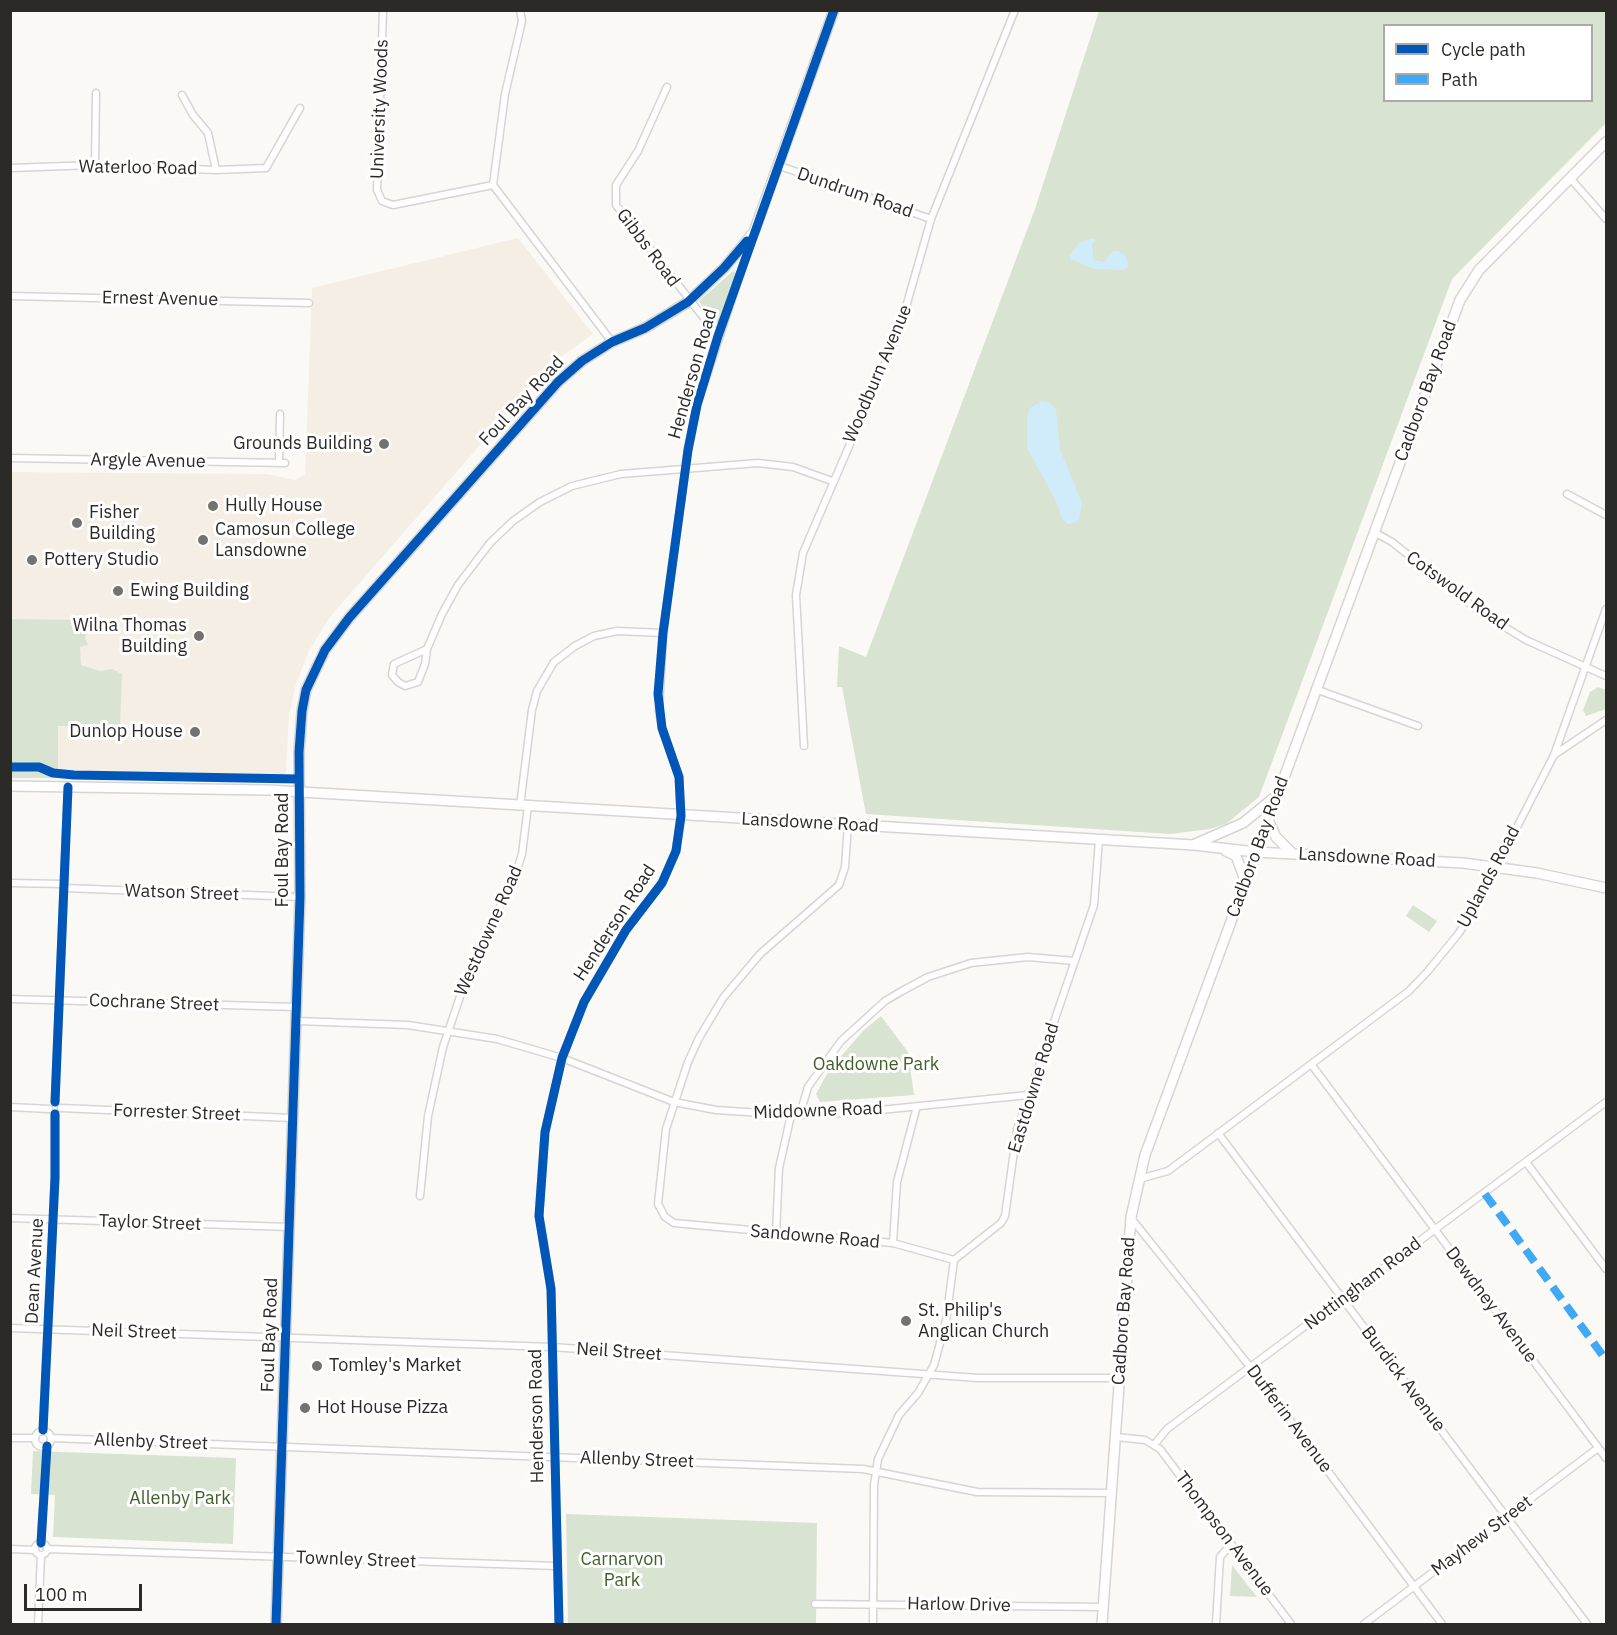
<!DOCTYPE html>
<style>
body{margin:0}
#map{position:relative;width:1617px;height:1635px;overflow:hidden;background:#fbf9f6;font-family:"IBM Plex Sans",sans-serif}
canvas{display:block}
.frame{position:absolute;inset:0;border:12px solid #2c2a27;pointer-events:none}
.legend{position:absolute;left:1383px;top:24px;width:210px;height:78px;box-sizing:border-box;background:#fff;border:2px solid #abaaa9;margin:0;padding:8px 10px;list-style:none;font-size:18px;color:#2c2a27}
.legend li{display:flex;align-items:center;gap:12px;height:30px}
.legend b{width:30px;border:2px solid #abaaa9}
.scale{position:absolute;left:24px;top:1584px;width:118px;height:27px;box-sizing:border-box;border:3px solid #2c2a27;border-top:0;padding-left:8px;font-size:18px;line-height:21px;white-space:nowrap;color:#2c2a27;-webkit-text-stroke:4px #fff;paint-order:stroke}
</style>
<div id="map">
<canvas width="1617" height="1635"></canvas>
<div class="frame"></div>
<ul class="legend">
<li><b style="height:8px;background:#0057b8"></b>Cycle path</li>
<li><b style="height:8px;background:#3fa9f5"></b>Path</li>
</ul>
<div class="scale">100 m</div>
</div>
<script>
const g = document.querySelector('canvas').getContext('2d');
g.lineJoin = 'round';
function paint(path, color) { g.fillStyle = color; g.fill(path, 'evenodd'); }
const toPath = rows => new Path2D(rows.map(r => 'M' + r).join(''));
function trace(path, color, width, dash) { g.strokeStyle = color; g.lineWidth = width; g.lineCap = dash ? 'butt' : 'round'; g.setLineDash(dash || []); g.stroke(path); }
function drawText(font, color, halo, rows, align = 'center') {
  g.font = font + ' "IBM Plex Sans",sans-serif'; g.lineWidth = 6; g.setLineDash([]); g.textBaseline = 'middle'; g.strokeStyle = halo; g.fillStyle = color; for (const [text, x, y, turn = 0] of rows) {
    g.save(); g.translate(x, y); g.rotate((+turn || 0) * Math.PI / 180); g.textAlign = isNaN(turn) ? turn : align; if (halo) g.strokeText(text, 0, 0); g.fillText(text, 0, 0); g.restore();
  }
}
paint(toPath([
 [518,238,593,334,557,360,542,374,329,618,309,651,296,684,289,716,286,772,283,775,11,771,11,472,267,474,295,480,305,474,312,288]
]), '#f5eee5');
paint(toPath([
 [1099,11,1606,11,1606,123,1452,279,1259,797,1226,824,1210,829,1170,834,866,814,842,687,837,687,839,646,866,657,1035,209],
 [1384,26,1592,26,1592,100,1384,100],
 [733,271,736,273,719,323,714,324,699,301],
 [11,619,83,620,89,625,85,638,88,645,80,647,81,665,100,671,112,669,122,674,120,726,58,726,58,771,51,778,11,778],
 [1598,687,1606,690,1606,709,1586,716,1583,710,1590,692],
 [1413,905,1437,921,1429,932,1406,916],
 [881,1016,908,1052,914,1095,820,1102,816,1094,829,1070,864,1030],
 [33,1451,236,1458,233,1544,53,1537,55,1495,31,1494],
 [566,1514,817,1523,816,1624,568,1624],
 [1232,1565,1257,1597,1230,1596]
]), '#d9e3d1');
paint(toPath([
 [1092,238,1096,240,1092,244,1094,260,1104,262,1113,251,1118,251,1126,256,1128,266,1123,270,1094,269,1070,259,1070,255,1079,243],
 [1042,401,1050,403,1056,409,1060,449,1082,503,1079,520,1074,523,1067,524,1062,518,1055,499,1027,448,1027,416,1030,408]
]), '#d0ecfa');
const street = toPath([
 [383,10,377,190,382,201,393,205,493,185,505,94,522,21,520,10],
 [667,87,638,151,616,185,616,205,718,336],
 [182,95,193,115,208,133,216,170],
 [95,165,96,93],
 [780,166,931,219],
 [10,168,95,165,216,170,266,168,300,108],
 [1570,178,1606,219],
 [493,185,612,342],
 [10,296,309,303],
 [10,458,285,463],
 [279,463,280,414],
 [1567,494,1606,515],
 [1374,532,1392,542,1480,612,1526,640,1606,676],
 [427,649,394,664,392,675,398,682,405,686,418,682,425,664,427,649,442,614,458,585,490,543,513,521,540,502,572,486,621,474,758,463,793,467,832,481],
 [1315,689,1418,726],
 [804,746,796,595,803,553,900,328,931,219,1015,10],
 [1554,755,1606,720],
 [520,806,532,710,537,691,554,662,575,646,594,636,617,631,663,633],
 [848,825,845,867,839,885,760,954,723,998,699,1038,688,1062,666,1129,658,1204,665,1217,674,1223,893,1243,954,1260],
 [10,883,64,884],
 [64,888,300,897],
 [10,999,297,1007],
 [297,1021,408,1025,497,1039,562,1058,674,1102,716,1110,791,1115,851,1113,1028,1095],
 [1311,1064,1606,1458],
 [55,1102,68,787],
 [10,1107,49,1109],
 [61,1108,292,1118],
 [800,1114,808,1087,841,1041,885,1001,902,991,928,977,971,963,1028,957,1075,961],
 [1218,1133,1587,1624],
 [1526,1162,1606,1269],
 [1139,1179,1168,1171,1409,991,1428,971,1459,933,1478,903,1554,755,1606,609],
 [420,1196,428,1116,443,1047,466,979,516,873,522,854,528,806],
 [10,1218,290,1227],
 [1131,1218,1251,1368,1442,1624],
 [776,1234,779,1168,791,1115],
 [893,1243,897,1182,917,1106],
 [10,1328,552,1347,978,1378,1120,1378],
 [43,1430,55,1178,55,1114],
 '35 1439a8 8 0 1 1 16 0a8 8 0 1 1-16 0Z',
 [1116,1437,1145,1440,1160,1449,1291,1624],
 [10,1438,35,1438],
 [52,1438,863,1469,977,1492,1111,1493],
 [1154,1445,1167,1429,1606,1102],
 [41,1543,43,1508],
 '35 1549a6 6 0 1 1 12 0a6 6 0 1 1-12 0Z',
 [10,1549,35,1550],
 [47,1549,557,1566],
 [815,1604,1103,1607],
 [38,1624,41,1555],
 [559,1624,551,1289,539,1216,545,1132,562,1058,584,1002,626,930,662,883,676,851,681,816,679,777,662,728,659,711,663,633,688,450,697,405,752,238],
 [873,1624,874,1485,878,1459,899,1415,918,1393,934,1365,946,1321,954,1260,1001,1223,1005,1216,1017,1130,1094,905,1099,840],
 [1216,1624,1220,1557,1231,1544],
 [1364,1624,1598,1448]
]);
const secondary = toPath([
 [10,786,268,790,1194,845,1256,852,1463,863,1537,873,1606,888],
 [1268,820,1276,837,1292,853],
 [1195,844,1243,823,1275,797],
 [1226,851,1236,856,1245,880],
 [276,1624,300,897,299,752,302,711,306,690,325,650,349,618,558,382,582,361,612,342,645,328,688,302,724,268,754,232,834,10],
 [1102,1624,1131,1217,1145,1155,1460,300,1479,270,1606,142]
]);
trace(street, '#d7d5d3', 9);
trace(secondary, '#d7d5d3', 12);
trace(street, '#fefefe', 6);
trace(secondary, '#fefefe', 9);
trace(toPath([
 [1485,1194,1606,1360]
]), '#3fa9f5', 8, [15, 8]);
trace(toPath([
 [10,767,39,767,53,773,74,775,299,779],
 [55,1102,68,787],
 [43,1430,55,1178,55,1114],
 [41,1543,47,1446],
 [276,1624,300,897,299,752,302,711,306,690,325,650,349,618,558,382,582,361,612,342,645,328,688,302,724,268,747,241],
 [559,1624,551,1289,539,1216,545,1132,562,1058,584,1002,626,930,662,883,676,851,681,816,679,777,662,728,658,694,663,633,688,450,697,405,718,336,834,10]
]), '#0057b8', 9);
for (const [x, y, r, color] of [
 [384,444,6,"#74726f"],
 [213,506,6,"#74726f"],
 [77,523,6,"#74726f"],
 [203,540,6,"#74726f"],
 [32,560,6,"#74726f"],
 [118,591,6,"#74726f"],
 [199,636,6,"#74726f"],
 [195,732,6,"#74726f"],
 [906,1321,6,"#74726f"],
 [317,1366,6,"#74726f"],
 [305,1408,6,"#74726f"]
]) { const dot = new Path2D(); dot.arc(x, y, r, 0, 2 * Math.PI); g.fillStyle = color; g.fill(dot); trace(dot, '#fff', 2); }
drawText('18px', '#2c2a27', '#fff', [
 ["University Woods",380,109,-88],
 ["Waterloo Road",138,168,1],
 ["Dundrum Road",855,193,19],
 ["Gibbs Road",648,248,53],
 ["Ernest Avenue",160,299,1],
 ["Henderson Road",693,374,-74],
 ["Woodburn Avenue",878,374,-67],
 ["Cadboro Bay Road",1426,391,-70],
 ["Foul Bay Road",522,401,-47],
 ["Argyle Avenue",148,461,1],
 ["Cotswold Road",1457,591,36],
 ["Lansdowne Road",810,823,3],
 ["Cadboro Bay Road",1258,847,-70],
 ["Foul Bay Road",283,850,-90],
 ["Lansdowne Road",1367,858,3],
 ["Uplands Road",1489,877,-62],
 ["Watson Street",182,893,2],
 ["Henderson Road",615,923,-57],
 ["Westdowne Road",489,931,-66],
 ["Cochrane Street",154,1003,2],
 ["Eastdowne Road",1034,1088,-73],
 ["Middowne Road",818,1111,-2],
 ["Forrester Street",177,1113,2],
 ["Taylor Street",150,1223,2],
 ["Sandowne Road",815,1237,5],
 ["Dean Avenue",35,1271,-87],
 ["Nottingham Road",1363,1284,-37],
 ["Dewdney Avenue",1491,1305,53],
 ["Cadboro Bay Road",1124,1311,-86],
 ["Neil Street",134,1332,2],
 ["Foul Bay Road",270,1335,-88],
 ["Neil Street",619,1352,4],
 ["Burdick Avenue",1403,1379,53],
 ["Henderson Road",537,1416,-91],
 ["Dufferin Avenue",1289,1419,53],
 ["Allenby Street",151,1442,2],
 ["Allenby Street",637,1460,2],
 ["Thompson Avenue",1224,1534,53],
 ["Mayhew Street",1482,1536,-37],
 ["Townley Street",356,1560,2],
 ["Harlow Drive",959,1605,1]
]);
drawText('18px', '#2c2a27', '#fff', [
 ["Grounds Building",372,444,"right"],
 ["Hully House",225,506],
 ["Fisher",89,513],
 ["Building",89,534],
 ["Camosun College",215,530],
 ["Lansdowne",215,551],
 ["Pottery Studio",44,560],
 ["Ewing Building",130,591],
 ["Wilna Thomas",187,626,"right"],
 ["Building",187,647,"right"],
 ["Dunlop House",183,732,"right"],
 ["St. Philip's",918,1311],
 ["Anglican Church",918,1332],
 ["Tomley's Market",329,1366],
 ["Hot House Pizza",317,1408]
], 'left');
drawText('18px', '#3e6027', '#fff', [
 ["Oakdowne Park",876,1065],
 ["Allenby Park",180,1499],
 ["Carnarvon",622,1560],
 ["Park",622,1581]
]);
</script>
